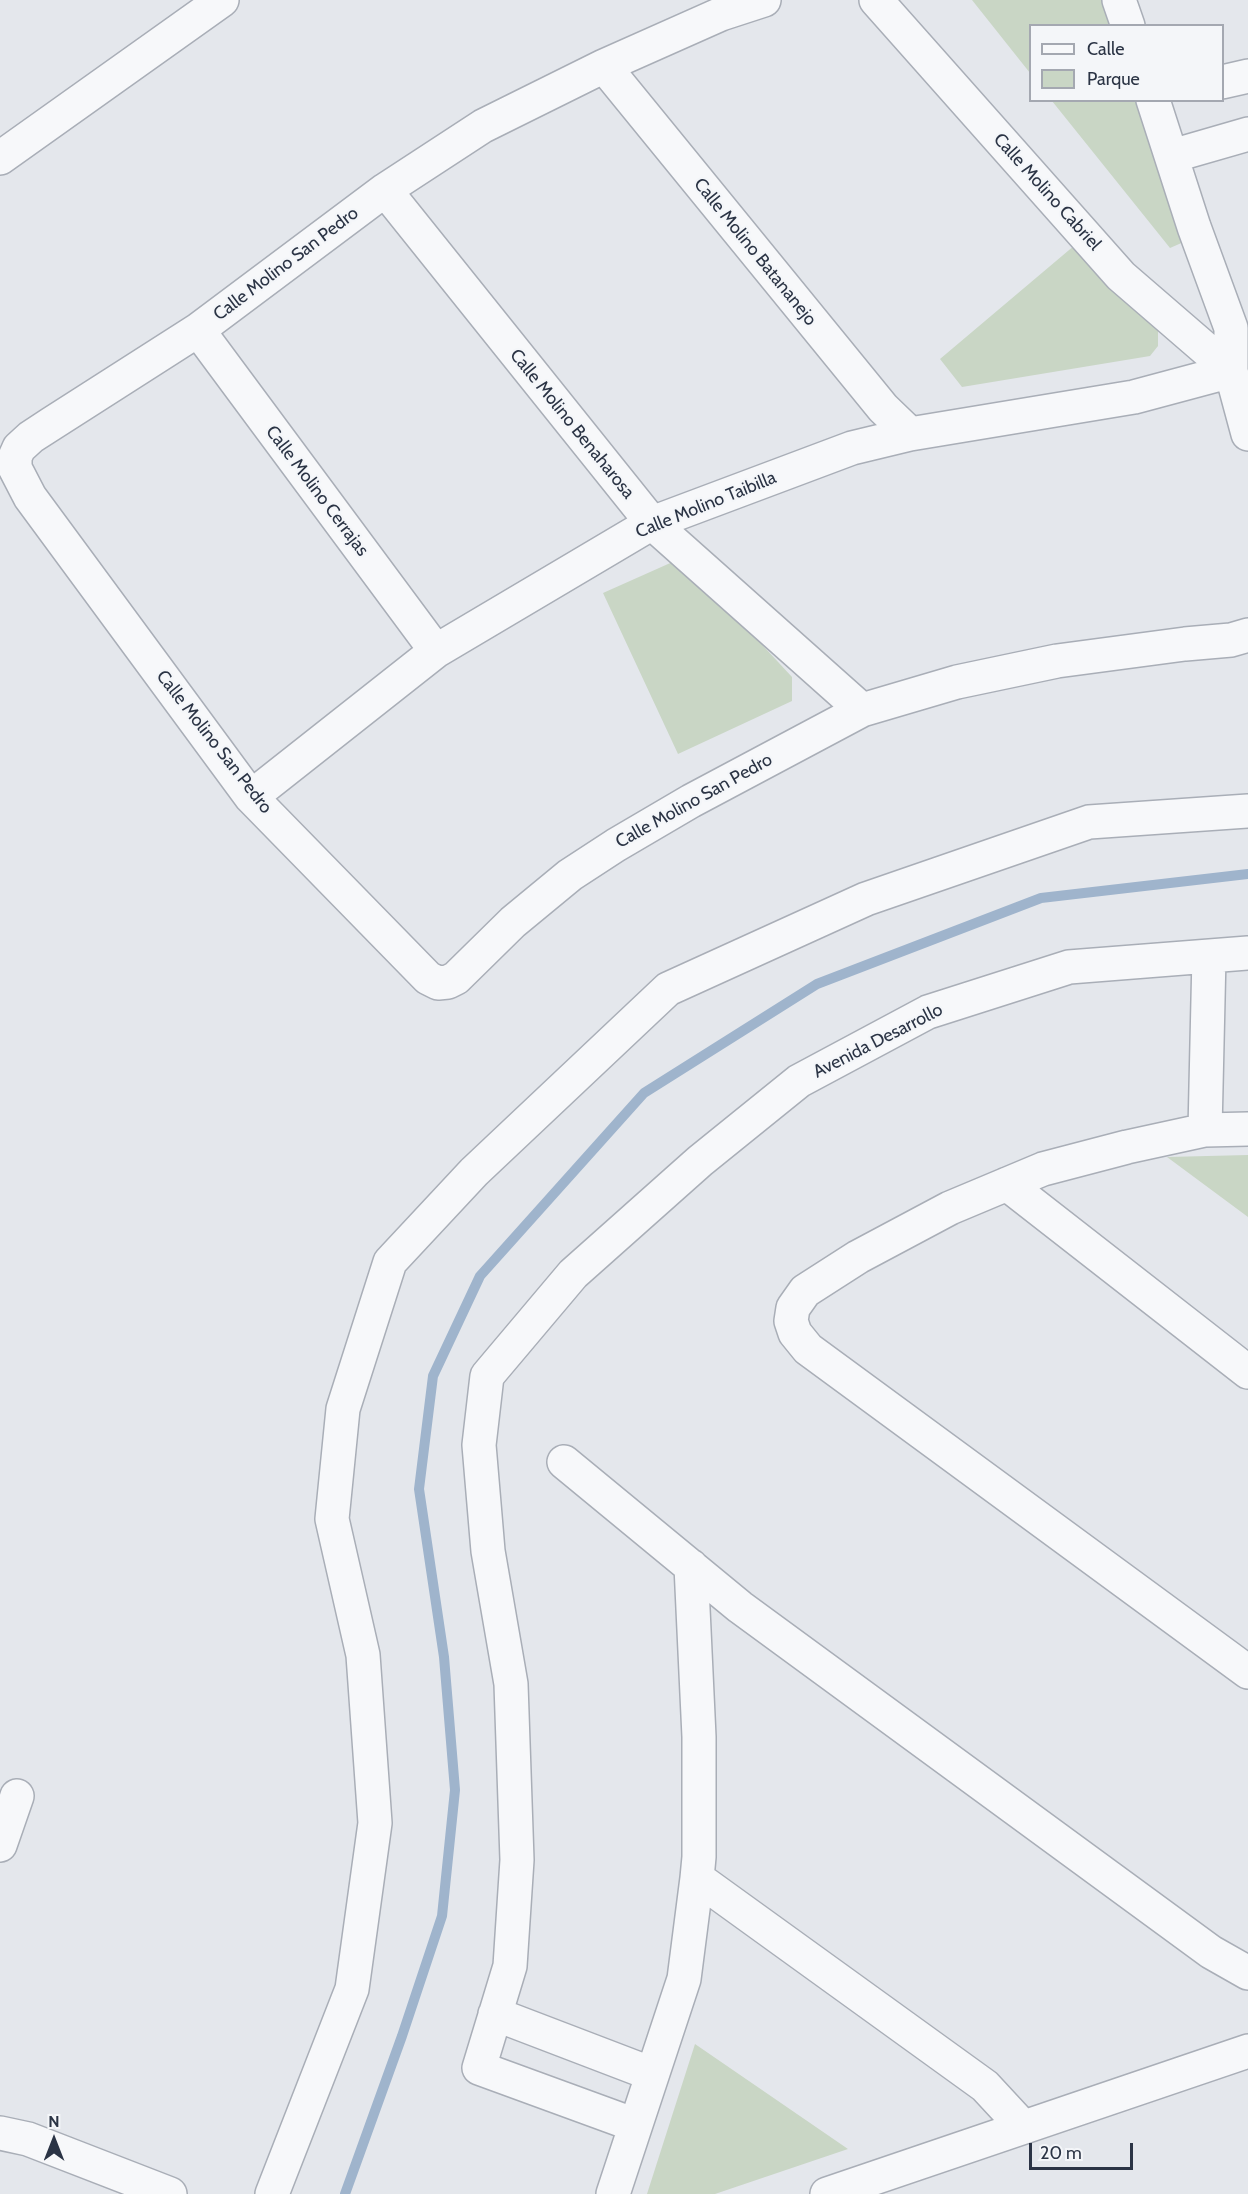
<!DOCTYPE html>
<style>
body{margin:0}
#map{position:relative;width:1248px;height:2194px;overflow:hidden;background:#e4e7ec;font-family:Cabin,sans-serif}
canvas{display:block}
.legend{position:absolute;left:1029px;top:24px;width:195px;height:78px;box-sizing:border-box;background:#f4f6f9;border:2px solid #a4a8b1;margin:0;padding:8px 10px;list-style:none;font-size:18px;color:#2b3445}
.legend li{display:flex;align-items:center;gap:12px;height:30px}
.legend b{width:30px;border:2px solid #a4a8b1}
.north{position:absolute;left:24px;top:2110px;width:60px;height:60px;-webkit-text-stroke:4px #f4f6f9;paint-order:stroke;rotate:0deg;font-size:16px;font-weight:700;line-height:24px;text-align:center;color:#2b3445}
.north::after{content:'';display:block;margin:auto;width:21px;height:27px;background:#2b3445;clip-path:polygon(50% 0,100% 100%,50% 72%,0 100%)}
.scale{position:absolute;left:1029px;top:2143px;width:104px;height:27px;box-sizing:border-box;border:3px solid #2b3445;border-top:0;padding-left:8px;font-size:18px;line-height:21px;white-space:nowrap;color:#2b3445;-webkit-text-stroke:4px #f4f6f9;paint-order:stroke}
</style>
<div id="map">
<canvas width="1248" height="2194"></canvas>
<ul class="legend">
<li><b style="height:8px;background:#f7f8fa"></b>Calle</li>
<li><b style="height:16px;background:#c9d6c5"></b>Parque</li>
</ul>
<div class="north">N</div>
<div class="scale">20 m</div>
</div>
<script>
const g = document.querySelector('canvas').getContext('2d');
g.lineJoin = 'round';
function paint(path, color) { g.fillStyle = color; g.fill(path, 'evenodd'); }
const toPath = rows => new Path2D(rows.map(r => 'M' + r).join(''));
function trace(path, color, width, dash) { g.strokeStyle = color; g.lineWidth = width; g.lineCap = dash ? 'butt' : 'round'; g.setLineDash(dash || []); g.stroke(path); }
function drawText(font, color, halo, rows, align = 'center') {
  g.font = font + ' Cabin,sans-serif'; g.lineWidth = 4.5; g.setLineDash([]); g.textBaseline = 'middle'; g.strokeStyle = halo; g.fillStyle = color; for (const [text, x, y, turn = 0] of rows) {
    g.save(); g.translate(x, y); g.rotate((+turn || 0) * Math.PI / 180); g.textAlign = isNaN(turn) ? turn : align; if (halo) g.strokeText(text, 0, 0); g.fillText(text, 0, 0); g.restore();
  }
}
paint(toPath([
 [972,0,1104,0,1113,25,1030,26,1030,73],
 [1052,101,1139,101,1186,241,1170,248],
 [1075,245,1158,329,1158,346,1150,356,962,387,940,359],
 [677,560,689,566,792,677,792,701,678,754,603,593],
 [1248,1155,1248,1217,1167,1157],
 [695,2044,848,2149,715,2194,647,2194]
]), '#c9d6c5');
trace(toPath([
 [345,2194,402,2036,442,1916,455,1790,444,1657,419,1489,433,1376,480,1276,644,1093,817,984,1041,898,1248,874]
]), '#9fb4cc', 10);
const street = toPath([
 [764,0,721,14,604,66,483,126,385,190,198,330,51,424,31,437,19,448,15,457,15,468,30,497,251,797,428,978,438,983,448,982,456,978,513,922,570,875,616,845,691,801,862,710,957,682,1057,661,1185,644,1231,640,1248,635],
 [876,0,1121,276,1231,371],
 [1119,0,1128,26],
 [604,66,883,408,910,434],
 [1222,82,1248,76],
 [1153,100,1194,227,1231,328,1231,371,1248,434],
 [1172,156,1248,134],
 [0,158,222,0],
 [385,190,652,523,862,710],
 [198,330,436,651],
 [251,797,436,651,652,523,852,448,910,434,1134,397,1231,371],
 [1248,1129,1205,1130,1127,1147,1043,1169,950,1208,858,1257,805,1291,793,1308,791,1321,795,1333,808,1349,1248,1672],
 [1205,1130,1209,956],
 [1007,1184,1248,1372],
 [564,1462,740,1607,1211,1952,1248,1973],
 [0,1845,17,1796],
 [697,1878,985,2086,1023,2127],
 [495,2014,652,2074],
 [635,2125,479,2068,510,1966,517,1860,511,1684,488,1551,479,1445,487,1376,573,1274,700,1161,799,1081,928,1012,1069,967,1248,953],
 [0,2133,28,2139,170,2194],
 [272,2194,352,1989,375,1823,363,1655,332,1519,343,1409,390,1262,474,1172,668,989,866,899,1089,822,1248,811],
 [613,2194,684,1979,697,1878,699,1857,699,1737,691,1566],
 [827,2194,1248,2051]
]);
trace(street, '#a9aeb7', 36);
trace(street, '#f7f8fa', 33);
drawText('18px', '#2b3445', '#f4f6f9', [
 ["Calle Molino Cabriel",1047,192,48],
 ["Calle Molino Batananejo",755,252,51],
 ["Calle Molino San Pedro",286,264,-37],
 ["Calle Molino Benaharosa",572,424,51],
 ["Calle Molino Cerrajas",317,491,53],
 ["Calle Molino Taibilla",706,505,-22],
 ["Calle Molino San Pedro",214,742,52],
 ["Calle Molino San Pedro",694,801,-29],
 ["Avenida Desarrollo",878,1041,-27]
]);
</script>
